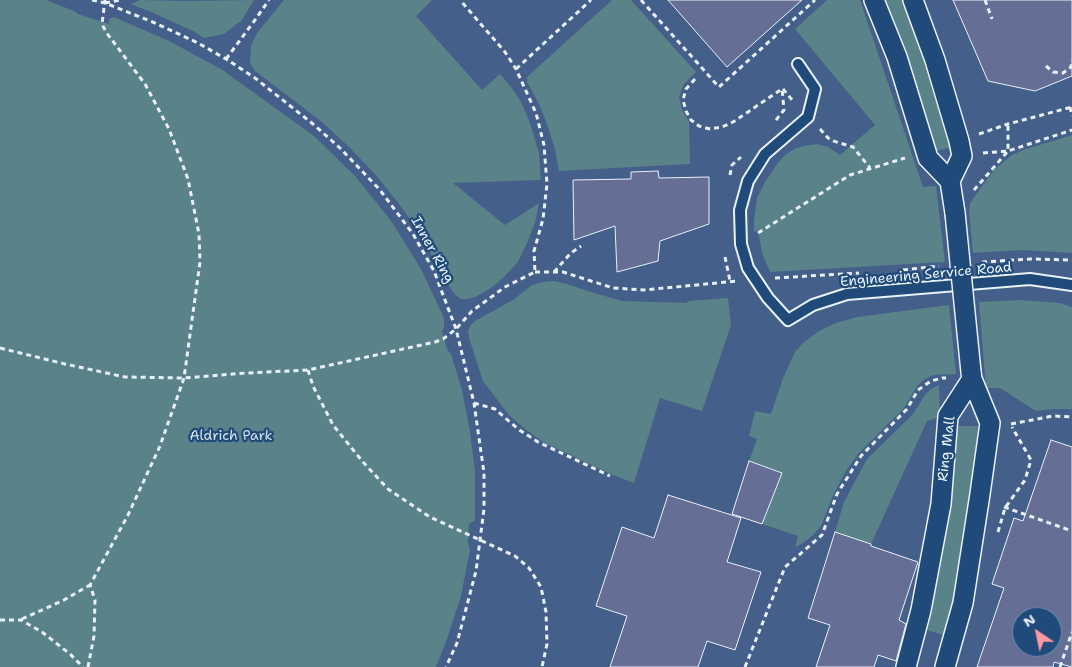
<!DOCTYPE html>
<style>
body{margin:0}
#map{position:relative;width:1072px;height:667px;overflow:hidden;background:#325481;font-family:"Shantell Sans",sans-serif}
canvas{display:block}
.north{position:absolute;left:1012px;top:607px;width:50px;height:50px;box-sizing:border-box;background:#1f4a7a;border:1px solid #6f8dac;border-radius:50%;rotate:326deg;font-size:14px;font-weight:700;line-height:20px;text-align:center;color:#e8f1f8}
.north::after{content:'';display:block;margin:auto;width:18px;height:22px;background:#ff9aa2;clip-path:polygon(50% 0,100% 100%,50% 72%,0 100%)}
</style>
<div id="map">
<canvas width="1072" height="667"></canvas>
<div class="north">N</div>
</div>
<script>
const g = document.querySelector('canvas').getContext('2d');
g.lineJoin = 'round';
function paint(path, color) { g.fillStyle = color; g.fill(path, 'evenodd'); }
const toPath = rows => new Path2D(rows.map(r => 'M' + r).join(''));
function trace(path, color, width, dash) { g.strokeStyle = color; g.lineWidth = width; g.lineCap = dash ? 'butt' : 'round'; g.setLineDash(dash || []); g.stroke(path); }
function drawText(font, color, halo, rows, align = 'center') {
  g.font = font + ' "Shantell Sans",sans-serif'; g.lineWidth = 4.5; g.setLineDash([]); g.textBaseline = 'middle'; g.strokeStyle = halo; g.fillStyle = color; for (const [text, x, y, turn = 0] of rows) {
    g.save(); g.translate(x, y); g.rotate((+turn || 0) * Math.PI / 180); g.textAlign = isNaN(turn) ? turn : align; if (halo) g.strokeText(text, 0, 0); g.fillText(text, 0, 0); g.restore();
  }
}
paint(toPath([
 [0,0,1072,0,1072,667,0,667],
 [1022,617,1052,617,1052,647,1022,647]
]), '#445f89');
paint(toPath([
 [0,0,46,0,74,11,78,14,109,24,109,19,114,17,169,41,221,69,314,136,356,177,392,222,421,269,444,318,444,328,442,331,447,349,451,354,462,390,470,431,475,472,475,518,474,521,469,524,468,542,470,550,461,596,447,639,436,667,0,667],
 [140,0,188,1,254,0,242,20,224,34,204,38,193,31,151,12,131,4],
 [284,0,432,0,416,16,482,90,500,74,511,87,520,100,526,113,531,126,539,153,541,180,453,183,505,225,539,203,535,223,527,243,518,262,504,277,491,288,475,297,468,299,461,299,456,295,452,291,417,229,396,200,374,173,349,147,322,122,255,71,250,63,251,46,257,33],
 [612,0,631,0,696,72,684,84,679,97,682,110,689,122,690,164,559,171,555,149,548,127,540,106,527,82,527,77],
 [827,0,860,0,923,187,936,186,945,262,770,272,762,253,758,230,754,232,754,221,757,198,765,182,778,163,786,154,796,148,804,146,817,144,828,147,840,155,875,125,795,29],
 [881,0,906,0,931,70,952,147,932,152],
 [1072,135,1072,253,1021,250,973,253,969,212,970,203,994,170,1012,155,1023,150],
 [554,281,567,284,594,293,623,301,686,303,689,301,728,298,731,325,702,411,660,398,634,483,613,475,543,442,525,429,509,415,483,381,469,338,468,332,470,326,475,321,513,300,532,285,543,282],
 [1019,300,1060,303,1072,307,1072,409,1054,409,1036,411,1000,388,986,388,979,302],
 [949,305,956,374,934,375,925,379,917,386,904,408,858,454,846,471,834,493,821,526,813,535,803,543,795,547,798,536,762,524,781,473,749,461,757,439,749,436,755,411,771,414,783,378,795,352,803,343,819,331,836,323,857,317],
 [939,385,940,417,927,421,871,544,835,532,844,502,867,459,913,414,925,395,931,389],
 [956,426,978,426,974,479,968,533,947,636,923,629]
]), '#598289');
const building = toPath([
 [668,0,802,0,727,67,668,0],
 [953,0,1072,0,1072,76,1035,91,988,81,953,0],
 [658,171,659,178,709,177,709,224,660,241,658,261,617,272,615,226,574,240,573,180,631,179,631,172,658,171],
 [1051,440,1072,447,1072,667,1054,662,1053,667,977,667,1004,588,992,584,1014,518,1023,521,1051,440],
 [1022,617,1052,617,1052,647,1022,647,1022,617],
 [749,461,782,473,762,524,732,514,749,461],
 [668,495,741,518,727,562,761,572,735,650,707,641,698,667,610,667,627,616,596,606,622,527,654,538,668,495],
 [835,532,871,544,871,546,918,562,899,620,906,624,896,661,878,655,874,667,816,667,830,625,808,618,835,532]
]);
paint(building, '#656f96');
trace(building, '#e8f1f8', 1);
const lane = toPath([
 [798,64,815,89,808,117,765,154,748,181,740,210,741,244,748,268,768,298,788,320,813,305,847,294,1030,279,1072,285]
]);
const street = toPath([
 [874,0,897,57,928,158,950,181],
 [913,0,935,60,959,141,962,156,950,181],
 [950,181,955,213],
 [906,667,921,610,941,504,948,416,972,379],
 [945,667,963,603,980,494,990,423,972,379,971,372]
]);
trace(lane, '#e8f1f8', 14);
trace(street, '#e8f1f8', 22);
trace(toPath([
 [92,0,105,3,155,23,198,43,226,59,255,78,313,124,340,148,380,190,413,234,434,271,456,329,474,403,484,473,484,509,476,571,457,643,446,667],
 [641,0,719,87,815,0],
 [985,0,992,19],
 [105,3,120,0],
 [226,59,255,20,269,0],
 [1046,66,1053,72,1063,73,1071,67,1072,60],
 [516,69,591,0],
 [695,79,686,89,683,100,686,111,691,120,699,126,710,129,722,127,733,122,782,89],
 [783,89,793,101],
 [1070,107,1072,116],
 [776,120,784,110,782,88],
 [820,129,830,140,853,147,870,168],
 [979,134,1008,124,1072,107],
 [983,153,1008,151,1072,130],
 [730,175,732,165,741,157],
 [974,190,1008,151,1008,124],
 [758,233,850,175,905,158],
 [725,257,730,281],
 [982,262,1031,259,1072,260],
 [903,270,939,266],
 [535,272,563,272,613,288,644,290,737,281],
 [554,272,571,253,581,246],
 [775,278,859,273],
 [0,348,65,364,125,377,184,378,246,373,308,370,435,342,443,339,456,329,472,311,505,287,535,272,534,251,543,219,547,184,544,145,536,113,516,69,505,52,460,0],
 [308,370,313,386,333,425,363,462,388,489,430,517,515,556,529,568,541,587,546,612,547,644,542,667],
 [474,403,495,409,518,429,538,442,610,476],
 [1011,424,1053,416,1072,417],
 [1004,507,1072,531],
 [998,532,1005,508,1025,480,1031,460,1012,427],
 [22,619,64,600,90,585],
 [0,620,21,620,42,632,70,654,83,667],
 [88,667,94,636,95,600,90,585,128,515,160,446,184,378,200,262,199,234,188,179,169,129,145,84,106,32,102,24,105,0],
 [745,667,785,567,822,535,837,494,861,456,907,409,918,390,931,381,942,378,946,378],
 [1060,667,1072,632]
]), '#e8f1f8', 3, [5, 4]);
trace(lane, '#1f4a7a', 10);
trace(street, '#1f4a7a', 19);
const streetBridge = toPath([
 [955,213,971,372]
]);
trace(streetBridge, '#e8f1f8', 22, []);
trace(streetBridge, '#1f4a7a', 19);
drawText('14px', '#e8f1f8', '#1f4a7a', [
 ["Inner Ring",432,250,61],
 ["Engineering Service Road",926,275,-5],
 ["Ring Mall",947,449,-83]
]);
drawText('14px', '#d3e0e7', '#1f4a7a', [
 ["Aldrich Park",231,436]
]);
</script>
